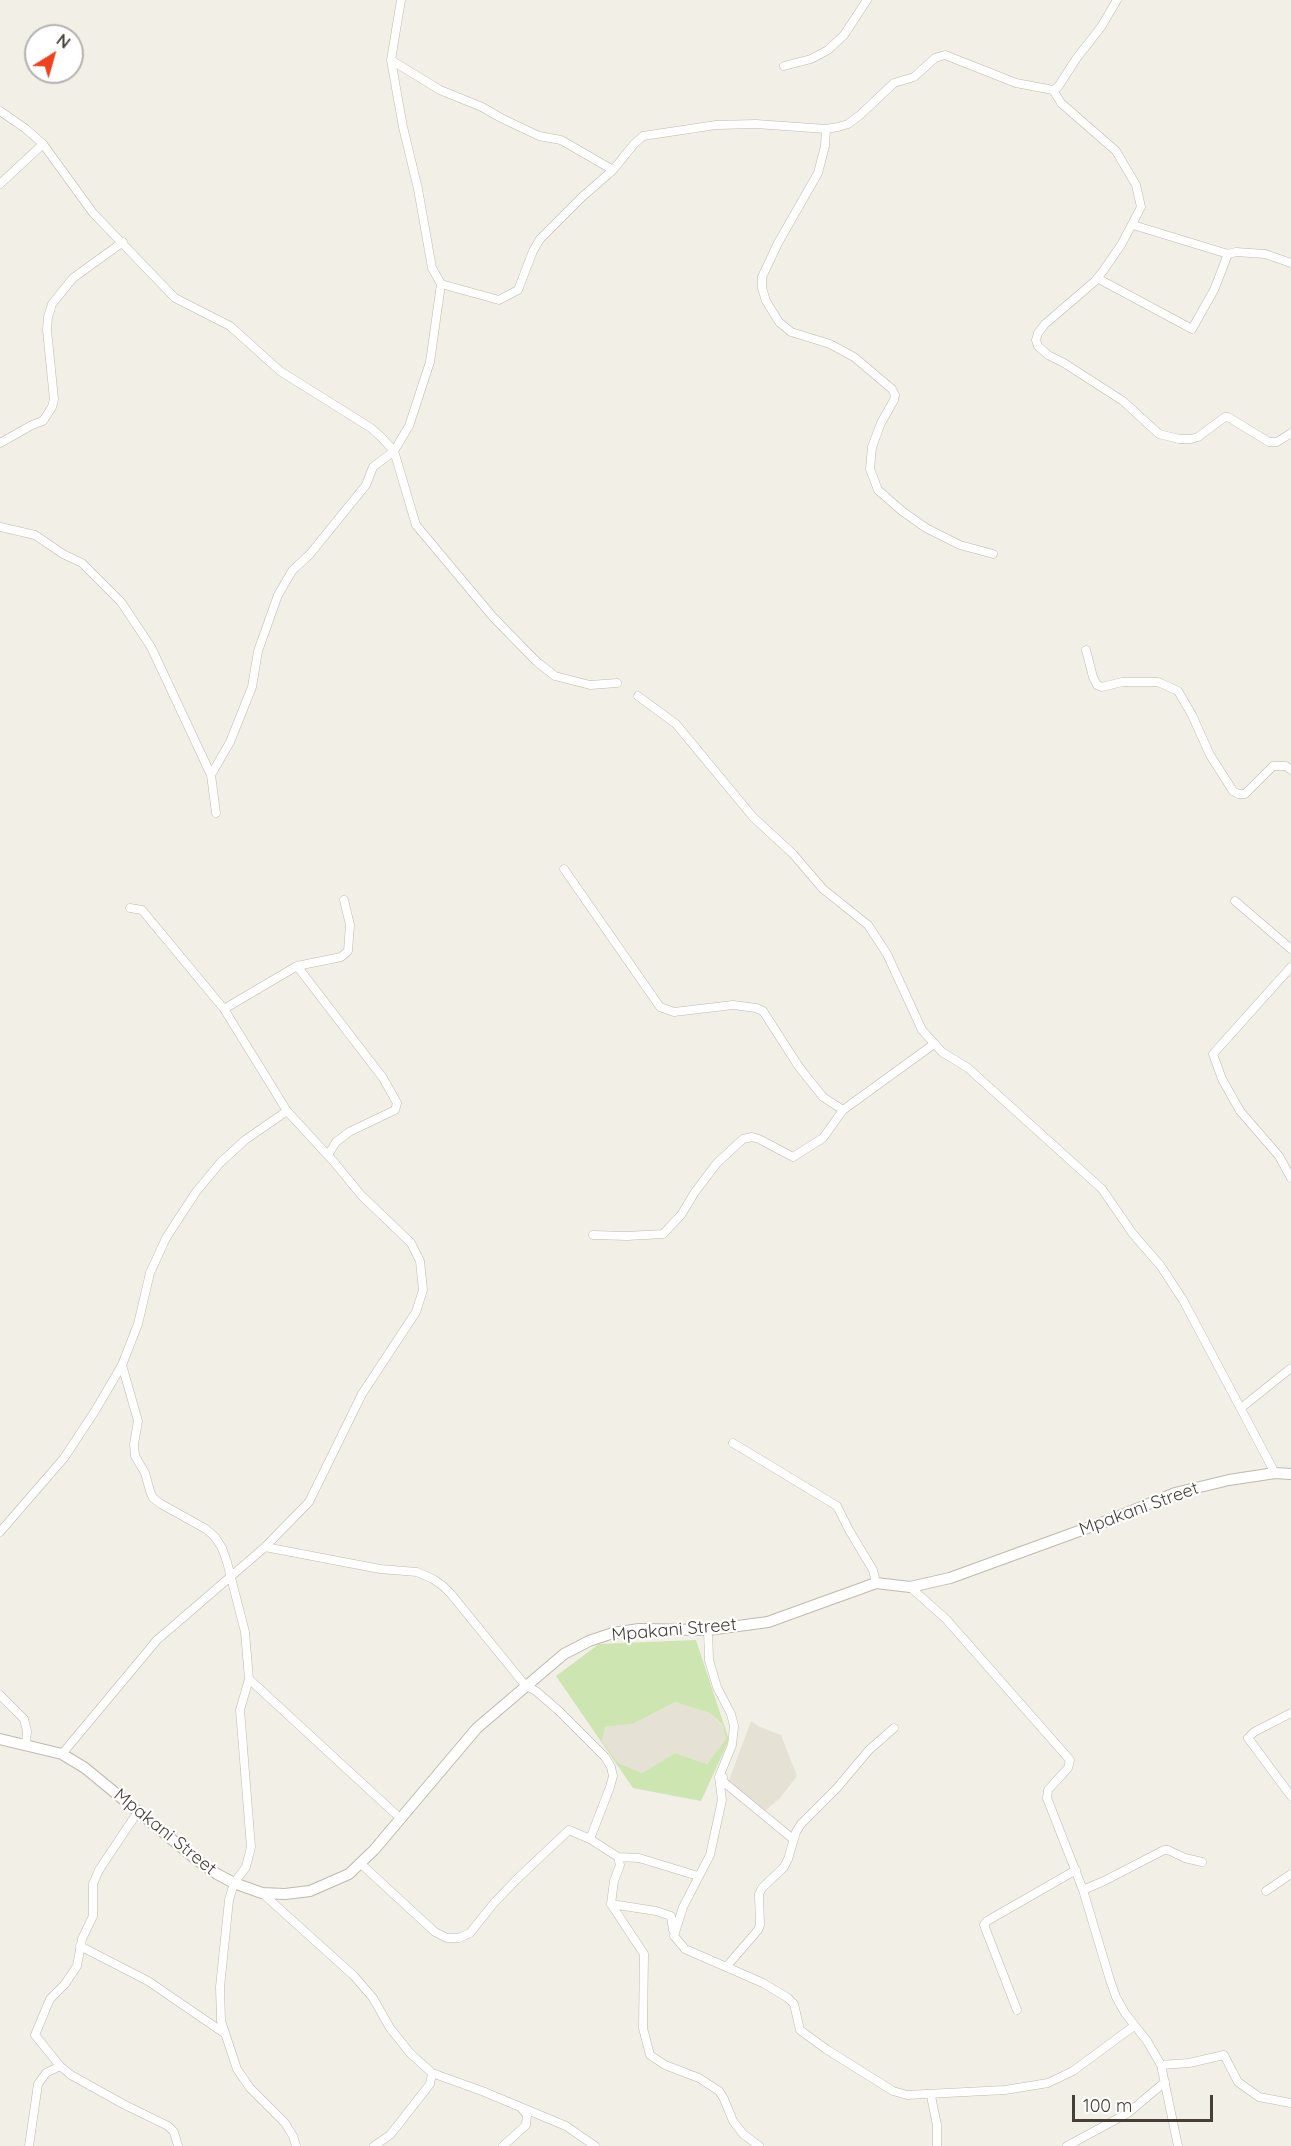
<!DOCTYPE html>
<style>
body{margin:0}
#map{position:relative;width:1291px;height:2146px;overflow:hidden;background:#f2efe6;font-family:Quicksand,sans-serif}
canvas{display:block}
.north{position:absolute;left:24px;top:24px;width:60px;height:60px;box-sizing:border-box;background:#fff;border:2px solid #b5b2af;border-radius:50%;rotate:37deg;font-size:16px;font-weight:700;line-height:24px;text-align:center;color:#453f36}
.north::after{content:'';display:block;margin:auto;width:21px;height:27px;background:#f0421f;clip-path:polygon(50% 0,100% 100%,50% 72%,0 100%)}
.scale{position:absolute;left:1072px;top:2095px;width:141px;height:27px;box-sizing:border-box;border:3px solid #453f36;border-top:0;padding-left:8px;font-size:18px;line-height:21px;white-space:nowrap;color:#453f36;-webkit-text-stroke:4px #fff;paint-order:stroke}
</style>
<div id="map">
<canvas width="1291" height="2146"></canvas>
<div class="north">N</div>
<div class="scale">100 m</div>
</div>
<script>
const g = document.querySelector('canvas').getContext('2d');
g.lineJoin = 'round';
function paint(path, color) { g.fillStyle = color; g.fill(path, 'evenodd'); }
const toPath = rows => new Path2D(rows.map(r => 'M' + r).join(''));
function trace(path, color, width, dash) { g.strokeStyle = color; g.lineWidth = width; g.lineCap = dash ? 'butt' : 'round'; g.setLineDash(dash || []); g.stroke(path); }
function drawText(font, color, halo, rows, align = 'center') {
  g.font = font + ' Quicksand,sans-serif'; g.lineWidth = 4.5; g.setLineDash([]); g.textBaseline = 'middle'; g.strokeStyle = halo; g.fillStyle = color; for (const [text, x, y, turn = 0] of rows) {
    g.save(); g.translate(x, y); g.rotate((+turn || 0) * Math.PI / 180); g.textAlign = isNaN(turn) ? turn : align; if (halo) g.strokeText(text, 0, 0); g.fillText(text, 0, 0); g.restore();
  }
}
paint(toPath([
 [675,1702,710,1713,722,1725,726,1739,707,1764,675,1753,642,1773,618,1763,602,1741,605,1727,633,1724],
 [751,1721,758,1726,781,1735,797,1776,780,1798,765,1811,728,1783]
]), '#e6e1d5');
paint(toPath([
 [696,1640,729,1740,701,1801,633,1788,556,1676,599,1644],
 [675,1702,710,1713,722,1724,726,1739,707,1764,675,1753,642,1773,618,1763,602,1741,605,1727,633,1724]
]), '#cde5b1');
const minor = toPath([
 [391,60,440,90,482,107,501,118,539,136,561,140,613,170],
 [784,66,811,59,828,50,844,35,867,0],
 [1053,90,1061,103,1116,151,1136,185,1141,207,1121,245,1103,271,1094,282,1045,324,1038,333,1036,340,1038,346,1048,355,1064,363,1123,401,1159,434,1179,439,1191,439,1198,437,1225,417,1228,417,1269,442,1277,442,1291,433],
 [0,111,26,129,43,144,93,213,175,298,230,326,280,371,371,428,382,438,394,451,416,525,493,617,537,662,555,676,590,685,617,683],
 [826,129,825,146,818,173,778,243,762,277,762,288,766,301,779,322,791,332,830,344,854,357,892,389,895,395,894,400,881,423,872,447,870,469,878,490,902,511,926,528,960,545,993,554],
 [0,184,43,144],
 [1133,225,1228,254,1236,252,1265,254,1291,263],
 [1097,278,1192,329,1214,290,1228,254],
 [441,284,499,300,518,290,533,251,540,239,582,197,613,170,634,144,643,136,716,125,756,124,826,129,838,127,848,124,860,115,894,83,914,77,935,58,945,55,1016,83,1053,90,1058,87,1076,59,1101,27,1117,0],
 [0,443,32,425,43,421,52,407,54,399,47,330,48,317,52,304,73,278,123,242],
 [0,527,35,535,63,554,82,563,121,602,151,647,211,775,216,813],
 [1086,650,1093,677,1097,685,1102,687,1122,682,1158,682,1178,691,1192,715,1210,755,1233,791,1238,794,1245,794,1273,766,1286,766,1291,770],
 [638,696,676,724,753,817,793,854,823,889,868,925,887,954,922,1030,942,1052,968,1068,1102,1189,1133,1234,1160,1265,1183,1300,1275,1473],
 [211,775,230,742,252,687,258,651,278,595,292,571,310,554,366,485,373,467,394,451,409,426,430,362,441,284,432,268,418,189,403,127,391,60,401,0],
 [564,869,660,1007,674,1012,733,1005,756,1008,763,1011,799,1067,823,1097,843,1110,934,1044],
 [1235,901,1291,949],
 [297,966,383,1078,397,1103,395,1110,349,1132,336,1142,328,1155],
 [1291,967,1213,1054,1222,1079,1240,1111,1279,1156,1291,1178],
 [224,1009,297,966,341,957,348,951,350,925,344,900],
 [593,1235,627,1236,663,1234,681,1215,695,1192,717,1163,743,1139,752,1137,759,1139,793,1157,823,1138,843,1110],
 [122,1365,138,1421,134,1444,135,1456,145,1473,150,1491,153,1498,161,1504,206,1529,215,1537,222,1548,227,1562,245,1632,249,1679,240,1710,251,1847,246,1867,234,1883,229,1900,220,1987,221,2021,237,2069,250,2088,285,2123,293,2136,296,2146],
 [1241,1408,1291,1368],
 [733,1443,837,1506,849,1530,873,1570,876,1583],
 [0,1532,64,1458,95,1411,122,1365,138,1324,150,1273,166,1238,196,1192,220,1163,245,1140,287,1111],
 [265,1547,380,1569,417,1572,433,1579,443,1586,451,1594,525,1685,536,1691,559,1711,605,1757,611,1767,613,1776,610,1787,590,1839],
 [910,1587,946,1619,1070,1760,1068,1768,1048,1790,1047,1798,1083,1890,1110,1980,1116,1997,1125,2013,1147,2041,1161,2065,1178,2146],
 [708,1630,709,1660,717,1687,731,1714,734,1726,732,1745,719,1777,722,1800,710,1855,683,1907,674,1936,685,1949,763,1983,788,1998,794,2004,800,2030,826,2049,893,2091,907,2095,1005,2090,1048,2083,1073,2071,1134,2026],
 [249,1679,401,1819],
 [0,1695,24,1719,27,1731,26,1744],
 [1291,1713,1254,1732,1248,1738,1291,1796],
 [62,1754,157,1640,265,1547,309,1502,362,1394,416,1312,423,1290,420,1261,411,1243,361,1195,334,1162,287,1111,224,1009,142,910,130,908],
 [723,1777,722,1780,726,1784,793,1839],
 [139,1810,99,1870,93,1884,93,1916,82,1939,77,1966,65,1984,50,1999,35,2035,60,2066,71,2075,123,2104,168,2126,174,2132,178,2146],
 [618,1857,639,1858,698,1876],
 [360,1863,435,1932,447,1938,459,1938,470,1933,494,1903,517,1879,569,1830,590,1839,618,1857,620,1865,614,1881,611,1904,656,1911,671,1916,673,1930],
 [1083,1890,1104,1881,1164,1850,1168,1850,1185,1858,1202,1862],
 [1266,1891,1291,1874],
 [262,1893,354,1976,373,1998,390,2028,410,2053,432,2073,430,2084,398,2125,390,2135,374,2146],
 [611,1904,644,1954,643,2028,650,2055,665,2065,699,2078,719,2091,724,2099,733,2121,743,2134,759,2146],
 [80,1946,148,1981,224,2033],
 [727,1966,758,1930,760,1925,759,1894,762,1888,784,1867,788,1859,796,1832,801,1824,837,1788,869,1750,894,1728],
 [1017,2010,984,1925,987,1921,1076,1870],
 [1161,2065,1189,2063,1224,2055,1238,2082,1259,2097,1291,2103],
 [432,2073,482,2091,566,2126,595,2146],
 [931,2096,937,2125,937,2146],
 [29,2146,38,2084,46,2073,60,2066],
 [503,2146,526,2125,527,2115,522,2109],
 [1067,2146,1128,2113,1165,2082]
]);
const tertiary = toPath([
 [0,1739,62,1754,85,1768,197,1860,217,1874,234,1883,262,1893,285,1894,310,1891,349,1874,374,1850,477,1728,564,1654,589,1641,613,1633,639,1629,708,1630,768,1622,876,1583,910,1587,950,1578,1112,1519,1175,1493,1229,1480,1275,1473,1291,1474]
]);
trace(minor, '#c0baac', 9);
trace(tertiary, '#c0baac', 12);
trace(minor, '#fff', 8);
trace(tertiary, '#fff', 10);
drawText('18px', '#453f36', '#fff', [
 ["Mpakani Street",1139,1509,-20],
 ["Mpakani Street",674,1630,-5],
 ["Mpakani Street",165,1832,39]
]);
</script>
